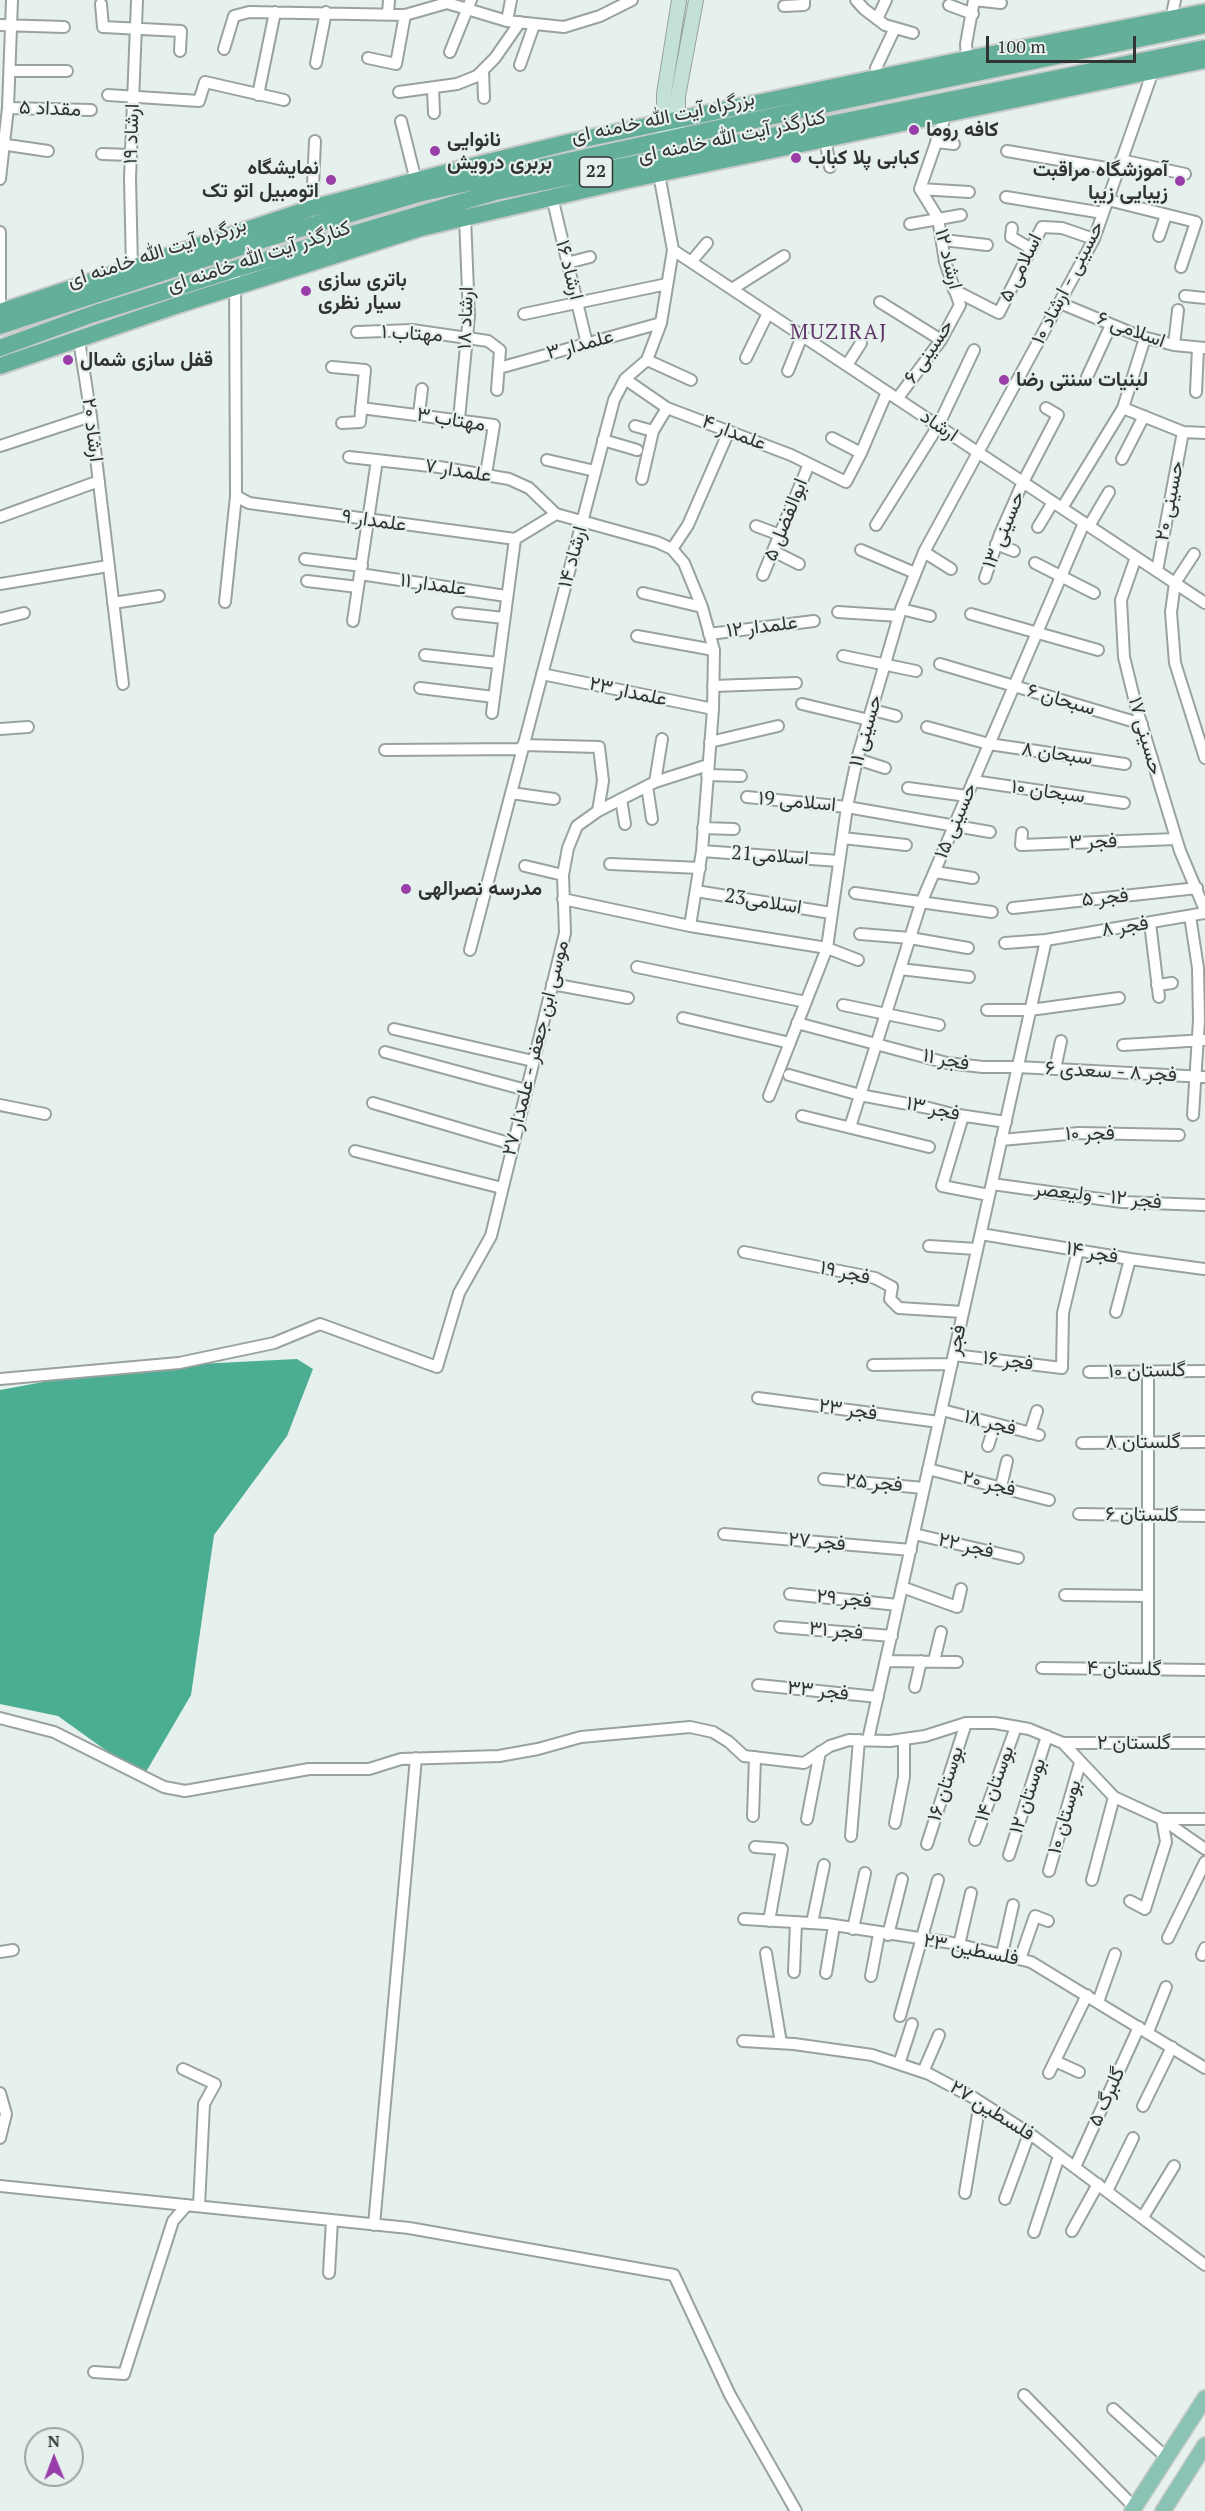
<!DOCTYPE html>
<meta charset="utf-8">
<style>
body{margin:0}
#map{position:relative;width:1205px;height:2511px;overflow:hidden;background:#e6f0ed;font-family:"PT Serif",serif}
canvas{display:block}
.north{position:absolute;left:24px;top:2427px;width:60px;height:60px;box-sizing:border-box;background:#e6f0ed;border:2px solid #9da4a2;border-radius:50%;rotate:359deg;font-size:16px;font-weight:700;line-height:24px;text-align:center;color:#303332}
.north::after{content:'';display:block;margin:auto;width:21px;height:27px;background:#993ea8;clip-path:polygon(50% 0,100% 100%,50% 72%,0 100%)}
.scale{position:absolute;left:986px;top:36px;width:150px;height:27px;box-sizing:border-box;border:3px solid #303332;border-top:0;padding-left:8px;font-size:18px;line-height:21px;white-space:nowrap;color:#303332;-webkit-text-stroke:4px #e6f0ed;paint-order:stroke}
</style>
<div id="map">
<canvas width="1205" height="2511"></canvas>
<div class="north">N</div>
<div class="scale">100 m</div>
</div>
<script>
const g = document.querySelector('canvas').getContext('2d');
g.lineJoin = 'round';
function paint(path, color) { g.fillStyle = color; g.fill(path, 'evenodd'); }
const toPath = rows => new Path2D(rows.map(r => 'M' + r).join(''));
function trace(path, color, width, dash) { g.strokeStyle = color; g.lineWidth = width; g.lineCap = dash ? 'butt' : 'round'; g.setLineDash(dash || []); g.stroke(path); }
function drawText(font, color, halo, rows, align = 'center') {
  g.font = font + ' "PT Serif",Vazirmatn,serif'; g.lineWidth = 4.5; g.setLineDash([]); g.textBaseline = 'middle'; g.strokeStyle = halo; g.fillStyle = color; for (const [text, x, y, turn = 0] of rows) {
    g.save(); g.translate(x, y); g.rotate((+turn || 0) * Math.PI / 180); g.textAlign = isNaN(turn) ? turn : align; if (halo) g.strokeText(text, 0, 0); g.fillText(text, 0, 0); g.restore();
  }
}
paint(toPath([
 [297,1359,313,1369,287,1436,214,1535,191,1695,143,1777,58,1716,0,1704,0,1390,119,1368]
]), '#4bae92');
const minor = toPath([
 [856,0,864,9,885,25,913,33],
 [974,0,1001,3],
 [101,4,103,27,181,31,180,51],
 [949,5,973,14],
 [784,6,804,5,804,0],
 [388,14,389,0],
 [877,19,886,0],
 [1171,19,1175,0],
 [507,21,511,0],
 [0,25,64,27],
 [224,49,234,16,249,12,405,15,447,3,507,21,564,27,600,16,632,0],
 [450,52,471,0],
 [368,58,396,64,405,15],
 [967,59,966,44,974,0],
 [316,63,326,12],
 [520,65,534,25],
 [483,70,484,98],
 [11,71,67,71],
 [878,78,876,68,895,28],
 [433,88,434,113],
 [399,92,457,84,477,76,495,58,520,22],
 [108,95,199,101,205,82,284,100],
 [258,95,275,12],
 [8,108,91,110],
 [401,121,416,181],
 [825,138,830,167],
 [936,142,954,144],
 [0,144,48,151],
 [1007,151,1118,170],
 [102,154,131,155],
 [1121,160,1185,174],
 [0,179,8,108,12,0],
 [920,189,969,192],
 [552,197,587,344],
 [1006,197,1103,213],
 [1108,200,1196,222,1181,267],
 [312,208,315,141],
 [910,224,961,215],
 [1012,228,1011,237,1030,248],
 [0,232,0,312],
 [1159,236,1166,215],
 [943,240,987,245],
 [673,250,1205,603],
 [691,262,707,243],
 [567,263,590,257],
 [132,268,130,178,137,0],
 [732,289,784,256],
 [954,290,999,313,1042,227,1062,228,1094,239],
 [1185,296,1205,298],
 [880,302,941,340],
 [1060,303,1139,336,1174,345,1205,348],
 [524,314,667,284],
 [357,332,412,330,488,341,500,350,497,390],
 [79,340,91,416,123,684],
 [1174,345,1178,310],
 [746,358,768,313],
 [647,360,691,380],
 [847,365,861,343],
 [332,367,365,370,360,422,342,423],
 [499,368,661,323],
 [788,371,802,336],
 [1087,377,1111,325],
 [625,379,667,408,791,455,846,482,861,453,887,392],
 [1196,392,1198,348],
 [897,399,941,340,960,305,945,262,938,218,920,189,946,114],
 [361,408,494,425,486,474],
 [1123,408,1183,432,1205,433],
 [419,414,422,389],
 [459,419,469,316,465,217],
 [635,426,653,431],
 [832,438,861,453],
 [603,440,637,450],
 [0,446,91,416],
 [349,457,439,467,509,479,529,488,556,514],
 [1122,459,1144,416],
 [547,460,595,471],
 [642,479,653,431,667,408],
 [236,496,249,503,515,539],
 [1062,508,1123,408,1145,338],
 [0,517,99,481],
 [876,525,938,426,974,350],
 [756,526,780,535],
 [1089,526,1109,492],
 [1038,527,1053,502],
 [996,544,1014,551],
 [672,549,688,525,729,431],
 [861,550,915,573],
 [773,551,799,564],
 [924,552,951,569],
 [1194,554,1175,583,1171,612,1175,663,1205,758],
 [1136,557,1121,600,1124,657,1136,706,1180,851,1205,910],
 [305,559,362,566],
 [1035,563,1094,593],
 [1157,571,1183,432],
 [360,574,506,596],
 [763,575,809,464],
 [985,578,1000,534,1023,482,1058,415,1046,408],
 [307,581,358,587],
 [0,584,108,566],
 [643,593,702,607],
 [225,602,236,496,235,269],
 [113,603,159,596],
 [901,609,930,616],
 [838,612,899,616],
 [458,613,504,618],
 [971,614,1098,650],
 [0,619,24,613],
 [353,621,377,460],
 [709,634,814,621],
 [637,636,714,650],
 [425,655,498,663],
 [843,656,916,671],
 [940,664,1142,724],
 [542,674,713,709],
 [713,686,796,683],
 [420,688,494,697],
 [802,704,869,720],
 [873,710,896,716],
 [492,713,515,539,556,514,657,542,672,549,684,563,702,607,714,650,713,709,702,851,690,926],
 [927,727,989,744,1125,764],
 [0,729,28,727],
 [710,742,778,726],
 [523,745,599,747,603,781,598,811],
 [385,750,522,749],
 [857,759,885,768],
 [707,775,741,776],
 [973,781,1124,803],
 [655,782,662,739],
 [647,786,652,819],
 [908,788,967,796],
 [511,793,554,799],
 [747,797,847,807,990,832],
 [621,799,625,824],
 [703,828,734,829],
 [1022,833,1021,845,1176,839],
 [843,838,906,845],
 [702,851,839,861],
 [610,864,700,868],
 [525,866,563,875],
 [935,872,973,878],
 [696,891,831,913],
 [855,893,992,912],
 [563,899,690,926,827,948,858,960],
 [1013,908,1197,888],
 [1190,916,1198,968,1199,1020,1193,1115],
 [1150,923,1159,997],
 [860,934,910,938,968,948],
 [1005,943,1046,940,1205,913],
 [470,950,614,400,625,379,647,360,661,323,673,250,659,174],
 [637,967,806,1002],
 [900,969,969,977],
 [552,984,628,998],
 [1157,985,1172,983],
 [843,1005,939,1025],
 [987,1010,1030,1010,1119,998],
 [683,1018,790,1043],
 [797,1023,947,1063,983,1067,1018,1067,1205,1077],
 [394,1029,533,1061],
 [1123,1045,1205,1040],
 [385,1052,526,1090],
 [1055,1069,1061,1041],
 [789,1075,860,1095,929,1108,952,1114,1006,1122],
 [769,1096,827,948,847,807,857,759,901,609,924,552,1094,239,1153,71],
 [373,1103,512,1144],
 [0,1105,45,1114],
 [802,1116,929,1147],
 [963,1116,942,1186,989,1195],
 [850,1127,921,903,1084,523],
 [1001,1140,1079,1133,1179,1135],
 [355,1151,502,1188],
 [992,1184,1122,1202,1204,1205],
 [981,1234,1130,1259,1204,1269],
 [929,1246,977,1249],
 [744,1252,875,1278,892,1287,890,1299,899,1308,963,1312],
 [1116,1312,1130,1259],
 [954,1355,1062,1368,1063,1313,1078,1250],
 [873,1365,952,1364],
 [1089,1372,1205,1371],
 [1148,1372,1148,1669],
 [0,1379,179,1363,274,1343,320,1324,437,1367,459,1293,491,1236,565,933,563,875,568,848,577,826,598,811,655,782,708,765],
 [758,1398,939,1422],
 [942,1410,1039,1435],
 [1030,1433,1037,1411],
 [1082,1443,1205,1442],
 [988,1446,995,1424],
 [928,1469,1049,1500],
 [824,1479,924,1488],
 [1001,1487,1007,1461],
 [1079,1514,1205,1516],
 [724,1534,911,1550],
 [914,1534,1018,1558],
 [902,1587,957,1607,961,1589],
 [790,1594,898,1605],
 [1065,1595,1148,1596],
 [780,1627,892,1636],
 [886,1661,957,1662],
 [934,1661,941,1632],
 [1042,1668,1205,1670],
 [758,1685,878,1697],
 [915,1687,921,1661],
 [0,1718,54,1732,164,1787,185,1791,309,1769,369,1769,401,1759,499,1756,538,1749,581,1737,690,1727,713,1732,729,1742,744,1756,804,1763,830,1746,849,1740,890,1741,925,1736,966,1723,995,1723,1029,1729,1063,1743,1114,1797,1162,1819,1205,1849],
 [868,1740,1046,940],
 [1063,1743,1205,1743],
 [753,1816,755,1757],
 [807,1819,820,1752],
 [1163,1819,1205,1819],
 [895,1823,904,1777,904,1739],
 [851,1836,859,1740],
 [975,1840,1016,1727],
 [927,1844,966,1723],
 [755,1847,782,1849,769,1921],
 [1009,1855,1047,1736],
 [1049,1871,1080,1763],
 [1092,1880,1114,1797],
 [1130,1901,1145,1909,1166,1842,1162,1819],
 [744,1919,827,1924,952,1943,1031,1962,1205,2068],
 [812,1923,824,1865],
 [853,1929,865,1873],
 [888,1935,902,1879],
 [1168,1938,1205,1862],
 [959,1945,971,1893],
 [0,1952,13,1950],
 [766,1953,781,2043],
 [1002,1954,1013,1905],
 [1202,1955,1205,1948],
 [1020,1959,1035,1916,1048,1921],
 [794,1972,796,1922],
 [826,1973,834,1926],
 [871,1976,879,1934],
 [1098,2002,1115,1954],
 [900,2016,938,1880],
 [1148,2032,1166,1987],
 [743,2041,794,2044,872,2055,929,2074,974,2098,1033,2136,1205,2265],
 [1055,2061,1079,2072],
 [899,2064,912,2024],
 [183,2069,215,2084,204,2104,199,2206],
 [923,2072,939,2035],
 [1049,2073,1087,1995],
 [0,2093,6,2114,0,2138],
 [1143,2106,1172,2047],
 [1075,2167,1139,2027],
 [0,2186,409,2228,674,2275,730,2395,796,2511],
 [1107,2191,1133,2138],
 [965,2193,980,2102],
 [1005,2199,1029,2134],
 [1143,2217,1174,2166],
 [374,2225,416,1758],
 [1072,2231,1098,2184],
 [1034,2232,1059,2156],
 [329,2273,332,2220],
 [94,2372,124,2374,173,2221,187,2205],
 [1024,2395,1135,2508],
 [1113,2409,1166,2457]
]);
const secondary = toPath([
 [678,128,678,96,696,0],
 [664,132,664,94,679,0]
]);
const primary = toPath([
 [1132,2511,1205,2398],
 [1163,2511,1205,2445]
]);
const trunk = toPath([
 [0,312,312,208,464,168,570,142,967,59,1205,12],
 [0,326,272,237,418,194,819,106,1205,25],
 [0,348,93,314,235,269,495,192,1205,48],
 [0,366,181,304,421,228,623,181,1205,60]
]);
trace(minor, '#99a29f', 14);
trace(secondary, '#99a29f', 16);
trace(primary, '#c9caca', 18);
trace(trunk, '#c9caca', 20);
trace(minor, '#fff', 10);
trace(secondary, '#c4e1d9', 14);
trace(primary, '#8ac3b3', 15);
trace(trunk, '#63af9a', 16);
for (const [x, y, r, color] of [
 [914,130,6,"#993ea8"],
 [435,151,6,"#993ea8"],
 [796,158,6,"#993ea8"],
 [331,180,6,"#993ea8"],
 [1180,181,6,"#993ea8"],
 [306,291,6,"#993ea8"],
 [68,360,6,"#993ea8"],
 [1004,380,6,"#993ea8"],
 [406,889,6,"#993ea8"]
]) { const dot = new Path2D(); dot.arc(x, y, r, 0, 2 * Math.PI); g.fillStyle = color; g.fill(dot); trace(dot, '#e6f0ed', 2); }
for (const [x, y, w] of [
 [596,172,33]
]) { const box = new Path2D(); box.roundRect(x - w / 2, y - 15, w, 30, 4.5); g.fillStyle = '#e6f0ed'; g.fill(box); trace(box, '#303332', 1.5); }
drawText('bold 18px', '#303332', null, [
 ["22",596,172]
]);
drawText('20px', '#303332', '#e6f0ed', [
 ["مقداد ۵",50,109,2],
 ["بزرگراه آیت الله خامنه ای",663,118,-12],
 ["ارشاد ۱۹",132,134,-88],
 ["کنارگذر آیت الله خامنه ای",732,137,-12],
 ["بزرگراه آیت الله خامنه ای",157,253,-18],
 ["کنارگذر آیت الله خامنه ای",259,257,-18],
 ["ارشاد ۱۲",948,259,76],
 ["اسلامی ۵",1021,268,-64],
 ["ارشاد ۱۶",569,270,76],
 ["حسینی - ارشاد ۱۰",1068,283,-63],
 ["ارشاد ۱۸",466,318,-88],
 ["اسلامی ۶",1131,330,20],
 ["مهتاب ۱",412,334,3],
 ["علمدار ۳",580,345,-15],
 ["حسینی ۶",929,352,-56],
 ["مهتاب ۳",451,420,9],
 ["ارشاد",939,426,34],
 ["ارشاد ۲۰",92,430,83],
 ["علمدار ۴",734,433,21],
 ["علمدار ۷",458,471,9],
 ["حسینی ۲۰",1170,501,-79],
 ["ابوالفضل ۵",786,520,-68],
 ["علمدار ۹",374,521,8],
 ["حسینی ۱۳",1004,530,-68],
 ["ارشاد ۱۴",573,557,-75],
 ["علمدار ۱۱",433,585,8],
 ["علمدار ۱۲",762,627,-7],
 ["علمدار ۲۳",628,692,12],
 ["سبحان ۶",1061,700,16],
 ["حسینی ۱۱",866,731,-74],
 ["حسینی ۱۷",1145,736,74],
 ["سبحان ۸",1057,754,8],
 ["سبحان ۱۰",1048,792,8],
 ["اسلامی ۱9",797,802,5],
 ["حسینی ۱۵",956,821,-67],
 ["فجر ۳",1093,842,-2],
 ["اسلامی21",770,856,4],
 ["فجر ۵",1105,898,-6],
 ["اسلامی23",763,902,9],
 ["فجر ۸",1125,927,-9],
 ["موسی ابن جعفر - علمدار ۲۷",536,1048,-76],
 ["فجر ۱۱",946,1060,11],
 ["فجر ۸ - سعدی ۶",1111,1072,3],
 ["فجر ۱۳",933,1109,12],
 ["فجر ۱۰",1090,1134,-1],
 ["فجر ۱۲ - ولیعصر",1098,1196,6],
 ["فجر ۱۴",1092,1253,10],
 ["فجر ۱۹",845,1273,12],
 ["فجر",957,1340,-78],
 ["فجر ۱۶",1008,1361,7],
 ["گلستان ۱۰",1147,1371,-1],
 ["فجر ۲۳",848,1410,8],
 ["فجر ۱۸",990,1423,14],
 ["گلستان ۸",1143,1442],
 ["فجر ۲۵",874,1483,5],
 ["فجر ۲۰",989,1484,14],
 ["گلستان ۶",1142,1515,1],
 ["فجر ۲۷",817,1542,5],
 ["فجر ۲۲",966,1546,13],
 ["فجر ۲۹",844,1599,5],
 ["فجر ۳۱",836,1631,5],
 ["گلستان ۴",1124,1669,1],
 ["فجر ۳۳",818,1691,6],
 ["گلستان ۲",1134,1743],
 ["بوستان ۱۶",946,1784,-72],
 ["بوستان ۱۴",995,1784,-70],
 ["بوستان ۱۲",1028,1796,-72],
 ["بوستان ۱۰",1065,1817,-74],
 ["فلسطین ۲۳",971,1950,11],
 ["گلبرگ ۵",1107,2097,-66],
 ["فلسطین ۲۷",992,2111,32]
]);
drawText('bold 20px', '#303332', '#e6f0ed', [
 ["کافه روما",926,130],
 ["نانوایی",447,140],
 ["بربری درویش",447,163],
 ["کبابی پلا کباب",808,158],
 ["نمایشگاه",319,168,"right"],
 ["اتومبیل اتو تک",319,191,"right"],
 ["آموزشگاه مراقبت",1168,170,"right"],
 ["زیبایی زیبا",1168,193,"right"],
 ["باتری سازی",318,280],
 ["سیار نظری",318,303],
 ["قفل سازی شمال",80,360],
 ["لبنیات سنتی رضا",1016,380],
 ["مدرسه نصرالهی",418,889]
], 'left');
g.letterSpacing = '1.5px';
drawText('21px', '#62356a', '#e6f0ed', [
 ["MUZIRAJ",839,333]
]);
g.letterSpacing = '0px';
</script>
